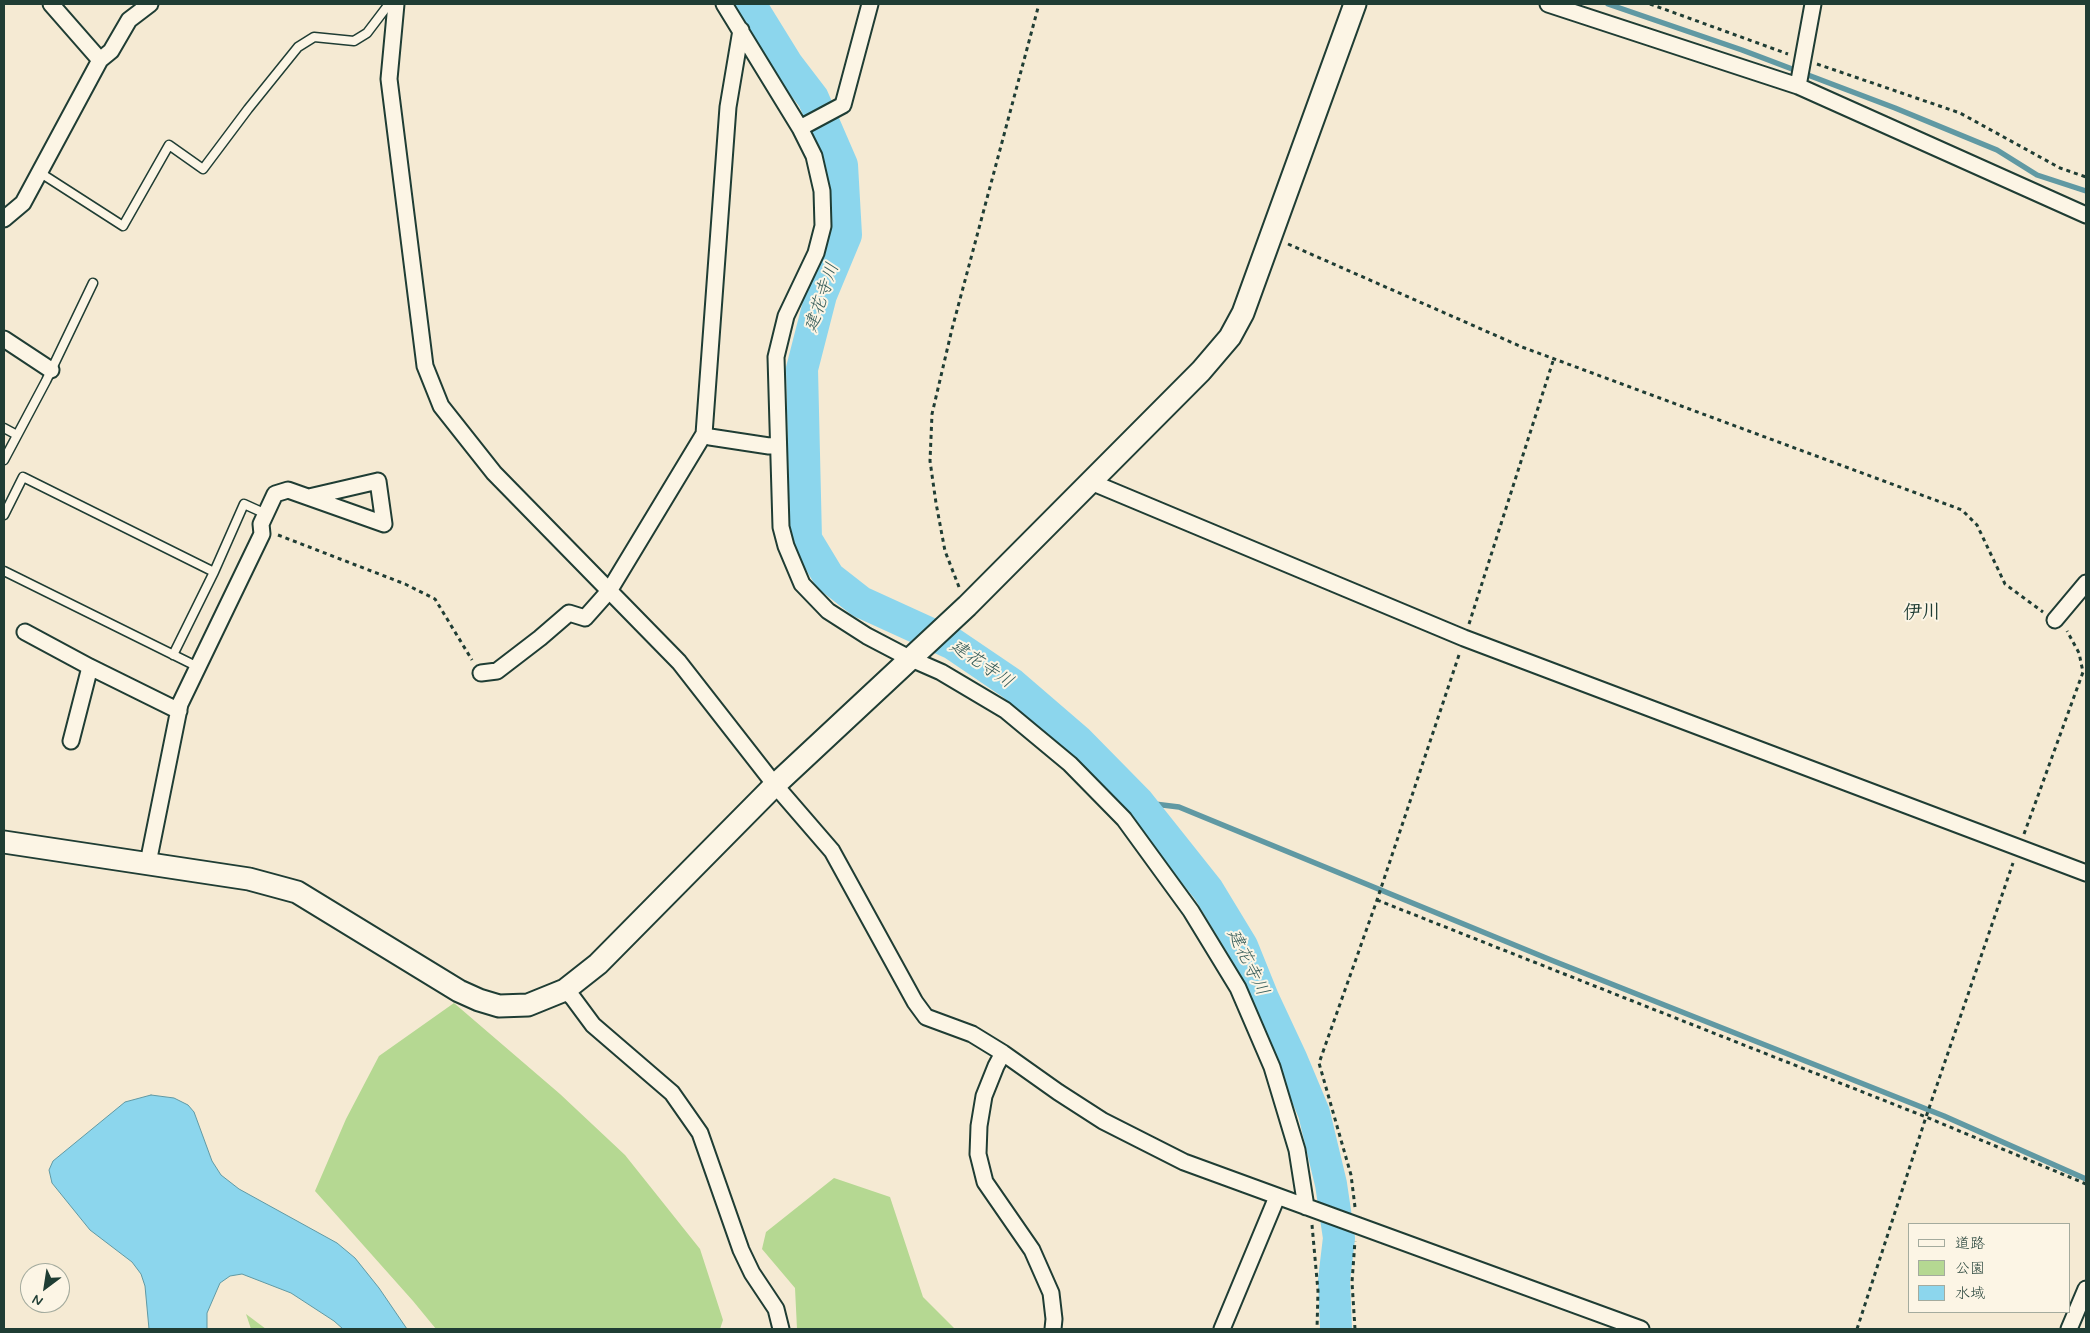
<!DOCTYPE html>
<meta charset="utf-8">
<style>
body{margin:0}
#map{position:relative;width:2090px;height:1333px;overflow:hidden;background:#f5ead3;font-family:Mynerve,"Klee One",sans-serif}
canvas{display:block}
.frame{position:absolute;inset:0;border:5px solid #1f3d34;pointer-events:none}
.legend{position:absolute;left:1908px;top:1223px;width:162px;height:90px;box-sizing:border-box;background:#fcf5e5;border:1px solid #a4ab9e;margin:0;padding:6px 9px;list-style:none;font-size:15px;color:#1f3d34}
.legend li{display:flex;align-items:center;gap:10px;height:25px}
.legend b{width:25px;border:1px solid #a4ab9e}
.north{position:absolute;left:20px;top:1263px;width:50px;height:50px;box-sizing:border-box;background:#fcf5e5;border:1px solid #a4ab9e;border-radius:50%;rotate:211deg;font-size:14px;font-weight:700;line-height:20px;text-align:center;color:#1f3d34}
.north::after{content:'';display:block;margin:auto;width:18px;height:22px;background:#1f3d34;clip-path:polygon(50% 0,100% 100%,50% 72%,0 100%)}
</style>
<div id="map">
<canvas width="2090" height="1333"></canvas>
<div class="frame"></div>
<ul class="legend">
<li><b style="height:6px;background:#fcf5e5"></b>道路</li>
<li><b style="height:14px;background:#b5d892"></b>公園</li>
<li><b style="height:14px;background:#8cd6ed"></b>水域</li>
</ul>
<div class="north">N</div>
</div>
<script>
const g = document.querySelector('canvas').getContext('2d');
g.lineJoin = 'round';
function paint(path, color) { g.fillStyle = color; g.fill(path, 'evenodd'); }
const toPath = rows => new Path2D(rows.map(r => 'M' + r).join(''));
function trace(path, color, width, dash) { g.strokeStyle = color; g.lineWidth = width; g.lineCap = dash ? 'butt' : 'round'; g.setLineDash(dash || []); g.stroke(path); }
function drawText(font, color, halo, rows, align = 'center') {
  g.font = font + ' Mynerve,"Klee One",sans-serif'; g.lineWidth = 4; g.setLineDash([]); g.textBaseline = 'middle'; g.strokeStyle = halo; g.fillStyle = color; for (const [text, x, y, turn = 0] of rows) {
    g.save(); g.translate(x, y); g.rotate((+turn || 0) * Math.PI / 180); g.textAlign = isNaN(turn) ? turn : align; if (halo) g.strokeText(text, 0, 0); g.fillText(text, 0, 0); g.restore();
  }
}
paint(toPath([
 [454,1003,560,1094,625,1155,700,1249,723,1320,720,1329,436,1329,413,1301,315,1191,346,1119,379,1056],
 [834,1178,890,1197,923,1297,955,1329,797,1329,795,1288,762,1249,766,1232],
 [246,1314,266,1329,251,1329]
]), '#b5d892');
const water = toPath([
 [151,1095,174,1098,188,1105,194,1112,212,1161,221,1175,239,1189,337,1243,355,1258,379,1288,407,1329,343,1329,334,1321,291,1293,242,1274,230,1276,220,1283,207,1313,207,1329,149,1329,145,1286,141,1274,132,1262,90,1230,52,1183,49,1170,53,1161,125,1102,151,1095]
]);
paint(water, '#8cd6ed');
trace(water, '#6099a3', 1);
trace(toPath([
 [1608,4,1742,50,1895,108,1997,150,2037,175,2086,191],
 [1138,802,1179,807,1551,960,1944,1116,2086,1179]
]), '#6099a3', 5.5);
trace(toPath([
 [750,4,787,64,813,98,842,165,846,235,821,295,802,369,806,539,829,577,861,602,953,644,1012,684,1077,740,1138,802,1208,890,1242,946,1263,998,1291,1058,1314,1113,1331,1184,1339,1238,1334,1280,1336,1329]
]), '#8cd6ed', 32);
const lane = toPath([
 [39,172,123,226,169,145,203,169,248,109,298,47,314,37,354,41,367,33,389,4],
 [4,428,17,435],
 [4,460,46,381,93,283],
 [4,515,23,477,214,572,173,655],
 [4,571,198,667],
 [214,572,244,504,266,514]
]);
const street = toPath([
 [396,4,389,79,425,366,441,406,494,473,679,662,775,785,832,851,915,1002,926,1017,972,1034,1003,1053,1058,1092,1103,1121,1184,1162,1641,1329],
 [724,4,800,128,814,156,822,191,823,226,816,253,786,316,776,357,781,527,786,546,802,584,828,611,867,636,909,658,941,672,1005,710,1070,764,1124,819,1191,911,1238,988,1272,1067,1297,1150,1306,1207],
 [1548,4,1798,86,2086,215],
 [100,60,111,51,129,20,150,4],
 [1798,86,1813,4],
 [800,128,843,105,870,4],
 [4,219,23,203,100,60,51,4],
 [4,339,51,370],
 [704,434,710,437,769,446,778,445],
 [1091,482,1464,638,2086,873],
 [2055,620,2086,583],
 [25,632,90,667],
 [481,673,497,671,540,638,569,613,585,618,609,591,704,434,728,107,741,30],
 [71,741,90,667,179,711],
 [148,863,180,704,262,534,261,524,275,494,288,490,384,524,378,481,309,497],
 [565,990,573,998,593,1025,672,1093,700,1133,741,1250,752,1273,776,1309,781,1329],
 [1003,1053,996,1066,984,1096,979,1126,978,1154,985,1182,1032,1250,1051,1293,1054,1319,1053,1329],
 [1222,1329,1277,1197],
 [2069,1329,2086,1289]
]);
const secondary = toPath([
 [4,842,249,879,297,892,459,991,479,1000,499,1006,528,1005,565,990,598,964,775,785,967,606,1201,371,1230,337,1243,313,1355,4]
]);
trace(lane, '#1f3d34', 11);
trace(street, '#1f3d34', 19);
trace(secondary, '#1f3d34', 25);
trace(toPath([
 [1650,4,1788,54],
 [1817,64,1960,113,2060,168,2086,177],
 [1288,244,1522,347,1962,510,1977,525,2005,584,2043,612],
 [278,535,405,584,435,599,472,660],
 [959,587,945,551,936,503,930,461,932,414,952,329,1039,4],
 [1469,624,1554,358],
 [2024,834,2083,672,2079,653,2067,631],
 [1377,900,1926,1117,2086,1184],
 [1355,1207,1351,1175,1319,1063,1377,900,1460,652],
 [1312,1225,1318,1291,1317,1329],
 [1355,1329,1352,1282,1355,1241],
 [1857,1329,1926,1117,2013,863]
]), '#1f3d34', 3, [4, 4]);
trace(lane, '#fcf5e5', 8);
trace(street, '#fcf5e5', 15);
trace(secondary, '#fcf5e5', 21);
drawText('italic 18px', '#355c59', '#fcf5e5', [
 ["建花寺川",823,298,-71],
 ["建花寺川",981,665,34],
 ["建花寺川",1247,963,64]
]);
drawText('bold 19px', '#1f3d34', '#fcf5e5', [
 ["伊川",1922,614]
]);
</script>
